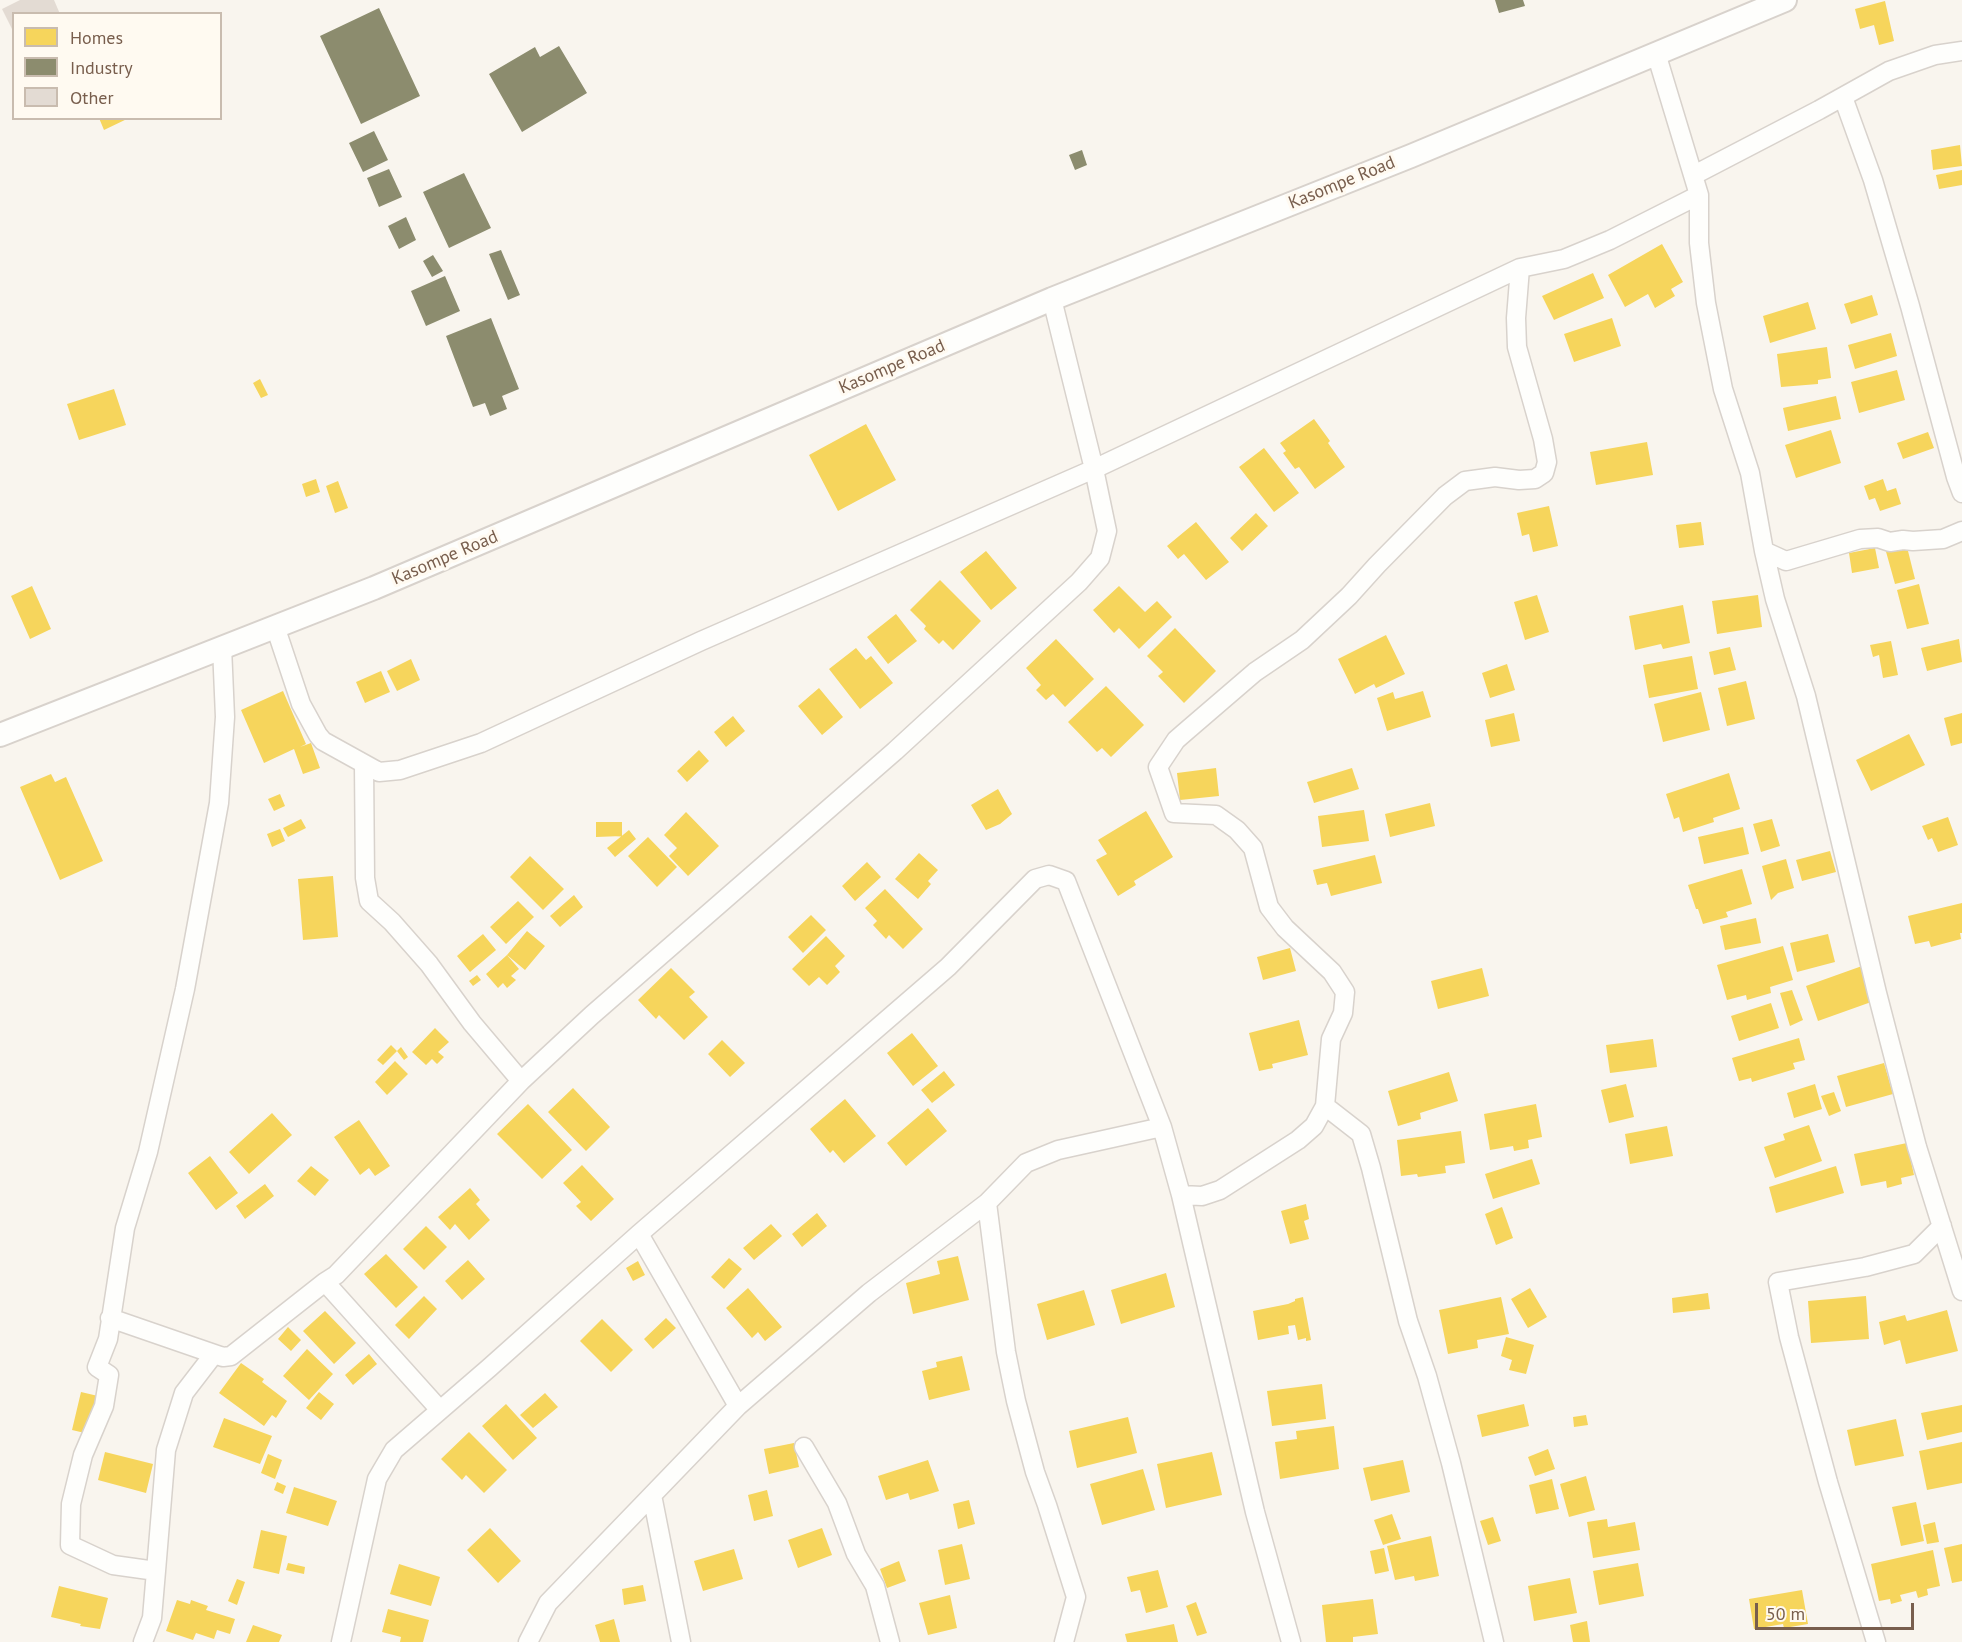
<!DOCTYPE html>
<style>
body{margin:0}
#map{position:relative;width:1962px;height:1642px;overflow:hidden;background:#f9f5ee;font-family:"PT Sans",sans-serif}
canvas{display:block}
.legend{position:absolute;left:12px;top:12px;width:210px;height:108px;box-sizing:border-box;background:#fffaf1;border:2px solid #c9bcaf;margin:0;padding:8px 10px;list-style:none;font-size:18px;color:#785e4d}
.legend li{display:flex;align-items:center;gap:12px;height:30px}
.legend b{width:30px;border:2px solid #c9bcaf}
.scale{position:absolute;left:1755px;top:1603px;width:159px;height:27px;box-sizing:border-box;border:3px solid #785e4d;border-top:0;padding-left:8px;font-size:18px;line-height:21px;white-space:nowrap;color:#785e4d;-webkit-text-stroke:4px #fffaf1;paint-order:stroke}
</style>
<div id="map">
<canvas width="1962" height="1642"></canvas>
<ul class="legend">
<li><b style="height:16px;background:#f6d55c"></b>Homes</li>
<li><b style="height:16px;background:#8c8c6e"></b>Industry</li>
<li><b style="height:16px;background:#e3dbd3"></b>Other</li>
</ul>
<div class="scale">50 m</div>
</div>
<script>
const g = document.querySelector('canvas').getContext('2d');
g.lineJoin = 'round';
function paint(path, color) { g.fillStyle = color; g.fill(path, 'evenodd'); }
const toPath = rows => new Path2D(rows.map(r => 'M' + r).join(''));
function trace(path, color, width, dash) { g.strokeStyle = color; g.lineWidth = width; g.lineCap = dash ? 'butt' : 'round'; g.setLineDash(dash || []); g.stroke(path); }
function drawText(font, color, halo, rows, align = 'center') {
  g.font = font + ' "PT Sans",sans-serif'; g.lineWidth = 6; g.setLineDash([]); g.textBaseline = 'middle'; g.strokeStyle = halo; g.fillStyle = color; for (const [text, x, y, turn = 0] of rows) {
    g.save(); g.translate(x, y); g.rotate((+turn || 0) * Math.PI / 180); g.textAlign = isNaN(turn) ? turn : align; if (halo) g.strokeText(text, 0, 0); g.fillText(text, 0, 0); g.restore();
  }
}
paint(toPath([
 [1885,1,1894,41,1879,45,1874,25,1860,29,1855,9],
 [99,118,129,118,104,130],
 [1960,145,1962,166,1933,170,1931,150],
 [1962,170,1962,185,1939,189,1936,175],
 [1662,244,1683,282,1671,289,1675,296,1655,308,1648,294,1625,307,1608,275],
 [1593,273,1604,298,1554,320,1542,296],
 [1872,295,1878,315,1851,324,1844,304],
 [1808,302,1816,329,1770,343,1763,316],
 [1612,318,1621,346,1574,362,1564,334],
 [1891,333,1897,356,1855,369,1848,345],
 [1827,347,1831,378,1818,380,1818,384,1781,387,1777,354],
 [1897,370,1905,400,1859,413,1851,382],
 [260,379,268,395,261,398,253,383],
 [114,389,126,425,79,440,67,404],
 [1836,396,1841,419,1788,431,1783,408],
 [1314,419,1330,441,1328,443,1345,467,1315,489,1299,467,1295,469,1283,453,1286,451,1280,443],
 [866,424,896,480,838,511,809,455],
 [1831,430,1841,463,1796,478,1785,445],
 [1928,432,1934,448,1903,459,1897,443],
 [1647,442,1653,475,1596,485,1590,452],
 [1264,448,1299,493,1274,512,1239,467],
 [316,479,320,492,306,497,302,484],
 [1883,479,1887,491,1896,488,1901,504,1880,511,1875,498,1869,500,1864,486],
 [338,481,348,508,335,513,326,486],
 [1549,506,1558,546,1533,552,1529,534,1522,536,1517,513],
 [1256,513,1268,526,1242,551,1230,538],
 [1196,522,1229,562,1206,580,1184,554,1178,559,1167,546],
 [1701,522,1704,545,1679,548,1676,525],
 [1906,543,1915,579,1895,584,1885,548],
 [1875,548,1879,568,1852,573,1849,553],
 [986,551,1017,588,991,610,960,572],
 [940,580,981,621,953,650,943,640,939,644,924,629,926,626,910,610],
 [1919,584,1929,624,1907,629,1897,590],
 [32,586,51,629,30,639,11,596],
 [1119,586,1145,612,1157,601,1172,617,1139,649,1119,628,1114,633,1093,610],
 [1537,595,1549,632,1525,640,1514,602],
 [1758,595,1762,627,1717,634,1712,601],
 [1683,605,1690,643,1663,649,1661,644,1635,650,1629,616],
 [896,614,917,641,888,664,867,637],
 [1175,628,1216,671,1184,703,1158,676,1163,672,1147,656],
 [1386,635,1405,674,1376,688,1374,684,1355,694,1338,659],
 [1056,639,1094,679,1065,707,1053,694,1046,700,1036,690,1041,685,1026,668],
 [1959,639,1962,662,1927,671,1921,648],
 [1891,641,1898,675,1883,678,1879,655,1873,657,1870,645],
 [1730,647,1736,670,1714,675,1709,652],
 [856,648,866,660,871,656,893,683,860,709,829,669],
 [1692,656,1698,689,1649,698,1643,665],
 [411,659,420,680,397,691,387,671],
 [1507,664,1515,690,1490,698,1482,673],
 [381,671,390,692,365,703,356,682],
 [1746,681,1755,719,1727,726,1718,688],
 [1106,686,1144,725,1111,757,1102,748,1097,752,1068,722],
 [819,688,843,717,822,735,798,706],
 [283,691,306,744,300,747,311,743,320,768,303,774,294,749,264,763,241,710],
 [1423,691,1431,717,1387,731,1377,698,1393,692,1395,699],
 [1701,692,1710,730,1663,742,1654,704],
 [1514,713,1520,741,1491,747,1485,720],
 [1962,713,1962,743,1951,746,1944,718],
 [733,716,745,731,726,747,714,732],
 [1909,734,1925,765,1871,791,1856,760],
 [699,750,709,761,687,782,677,771],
 [1216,768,1219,796,1180,800,1177,773],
 [1352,768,1359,789,1314,803,1307,782],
 [1729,773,1740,809,1713,818,1714,822,1683,832,1679,817,1674,819,1666,794],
 [51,774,55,782,66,777,103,861,60,880,20,787],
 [998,789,1012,814,1000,824,986,830,971,805],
 [280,794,285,806,274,811,268,799],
 [1430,803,1435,826,1390,837,1385,814],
 [1364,810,1369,841,1322,847,1318,816],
 [1146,811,1173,857,1134,881,1136,885,1118,896,1096,860,1107,854,1098,840],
 [686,812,719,846,688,876,669,856,677,848,664,835],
 [1948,817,1958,845,1938,852,1932,838,1928,840,1922,826],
 [301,819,306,828,288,837,283,828],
 [1772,819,1780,846,1761,852,1753,824],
 [596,822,622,822,622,836,596,837],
 [1743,827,1749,854,1704,864,1698,837],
 [280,829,285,841,272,847,267,834],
 [629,830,636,839,615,857,607,848],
 [648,837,677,867,657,887,628,856],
 [1830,851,1836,872,1802,881,1796,860],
 [919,853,938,870,928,881,931,884,918,899,895,879],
 [1375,855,1382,883,1331,896,1327,883,1317,885,1313,870],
 [530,856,564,889,543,910,510,877],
 [1786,859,1794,888,1778,893,1771,900,1762,866],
 [867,862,881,877,855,901,842,886],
 [1742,869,1752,904,1726,912,1728,917,1703,924,1698,909,1696,909,1688,885],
 [333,876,338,937,303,940,298,879],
 [885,889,923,929,903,949,889,935,886,939,873,925,877,921,865,908],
 [574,895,583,907,560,927,550,916],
 [518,901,534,917,506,944,490,927],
 [1962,903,1962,933,1960,933,1961,939,1931,947,1929,941,1915,944,1908,916],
 [811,915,826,930,803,953,788,937],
 [1756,918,1761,943,1725,950,1720,926],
 [527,931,545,946,525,970,507,955],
 [483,934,496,950,470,972,457,956],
 [1828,934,1835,962,1797,972,1790,943],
 [826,936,845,956,835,966,840,972,827,985,819,977,809,986,792,969],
 [1783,946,1793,980,1770,987,1771,993,1747,1000,1746,995,1727,1000,1717,965],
 [1290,948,1296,971,1263,980,1257,957],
 [507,955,519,969,511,976,516,980,507,988,503,983,498,988,486,974],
 [1862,966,1874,1001,1818,1021,1806,986],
 [671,968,695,992,689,997,708,1017,684,1040,659,1015,656,1019,638,1000],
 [1482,968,1489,996,1438,1009,1431,981],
 [477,975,481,980,473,986,469,981],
 [1792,990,1803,1020,1790,1026,1780,993],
 [1771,1003,1779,1028,1739,1041,1731,1016],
 [1299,1020,1308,1055,1272,1064,1273,1068,1259,1071,1249,1033],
 [435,1028,449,1042,438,1052,444,1057,437,1064,432,1059,426,1065,412,1052],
 [912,1033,938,1066,913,1086,887,1053],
 [1799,1038,1805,1060,1793,1063,1795,1069,1752,1082,1751,1078,1739,1081,1732,1058],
 [1653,1039,1657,1067,1610,1073,1606,1045],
 [722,1040,745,1063,730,1077,708,1054],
 [391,1045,397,1051,401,1047,408,1057,404,1060,397,1051,383,1065,377,1060],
 [395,1061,408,1074,387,1095,375,1082],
 [1884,1063,1893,1094,1846,1107,1837,1076],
 [944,1071,955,1085,932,1103,921,1090],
 [1449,1072,1458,1101,1420,1113,1421,1119,1398,1126,1388,1091],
 [1626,1084,1634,1117,1609,1123,1601,1090],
 [1815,1084,1822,1109,1794,1118,1787,1093],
 [573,1088,610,1127,586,1151,548,1112],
 [1834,1092,1841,1111,1829,1116,1821,1096],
 [845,1099,876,1136,844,1163,833,1150,830,1153,810,1129],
 [528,1104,572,1150,542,1179,497,1134],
 [1536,1104,1542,1137,1528,1140,1529,1148,1514,1151,1513,1146,1490,1150,1484,1114],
 [928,1108,947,1131,906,1166,887,1143],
 [272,1113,292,1135,249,1174,229,1152],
 [359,1120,390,1166,375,1176,369,1168,360,1175,334,1137],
 [1809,1125,1822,1161,1775,1178,1764,1147,1785,1140,1783,1134],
 [1667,1126,1673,1156,1630,1164,1625,1134],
 [1461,1131,1465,1163,1445,1166,1446,1173,1418,1177,1417,1174,1401,1176,1397,1140],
 [1907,1143,1914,1175,1901,1178,1902,1184,1887,1188,1886,1181,1861,1186,1854,1154],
 [210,1156,238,1193,216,1210,188,1173],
 [1532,1159,1540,1184,1493,1199,1485,1174],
 [582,1165,614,1199,591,1221,576,1206,581,1202,563,1183],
 [311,1166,329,1180,315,1196,297,1181],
 [1836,1166,1844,1193,1776,1213,1769,1187],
 [265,1184,274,1196,245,1219,236,1206],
 [470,1188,480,1200,476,1204,490,1220,469,1240,455,1224,450,1230,438,1217],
 [1306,1204,1309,1219,1304,1221,1309,1239,1290,1244,1281,1211],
 [1502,1207,1513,1238,1496,1245,1485,1214],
 [817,1213,827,1226,802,1247,792,1234],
 [771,1224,782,1236,754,1260,743,1248],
 [426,1226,447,1247,424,1270,403,1249],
 [386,1254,418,1287,396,1308,364,1274],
 [958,1256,969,1300,913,1314,906,1283,940,1274,937,1261],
 [729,1258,742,1269,724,1289,711,1277],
 [468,1260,485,1279,462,1300,445,1281],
 [638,1261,645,1275,633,1281,626,1268],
 [1166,1273,1175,1307,1121,1324,1111,1290],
 [748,1288,782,1327,765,1341,758,1332,752,1338,726,1308],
 [1530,1288,1547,1317,1528,1328,1511,1299],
 [1084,1290,1095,1325,1047,1340,1037,1304],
 [1708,1293,1710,1309,1673,1313,1672,1298],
 [424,1296,437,1309,409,1339,395,1325],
 [1866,1296,1869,1339,1811,1343,1808,1301],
 [1303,1297,1311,1340,1306,1341,1306,1338,1298,1340,1295,1325,1288,1326,1289,1334,1258,1340,1253,1311,1288,1304,1295,1301,1295,1299],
 [1501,1297,1509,1334,1477,1340,1478,1348,1448,1354,1439,1310],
 [1947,1310,1958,1351,1906,1364,1900,1340,1884,1345,1879,1322,1905,1315,1907,1321],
 [325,1311,356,1343,334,1364,303,1331],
 [666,1318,676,1328,653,1349,644,1339],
 [602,1319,633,1350,611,1372,580,1341],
 [288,1327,301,1340,291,1351,278,1339],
 [1506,1337,1534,1345,1526,1374,1509,1370,1512,1360,1501,1356],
 [307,1349,333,1374,309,1400,283,1376],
 [369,1354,377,1364,353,1385,345,1375],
 [962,1356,970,1390,929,1400,922,1371,937,1367,936,1362],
 [241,1363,264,1379,262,1382,287,1401,276,1418,272,1415,264,1426,219,1393],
 [1322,1384,1326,1419,1272,1426,1267,1391],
 [81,1392,98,1396,89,1434,72,1430],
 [319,1392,334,1404,321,1420,306,1408],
 [545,1393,558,1407,533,1428,520,1415],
 [506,1404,537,1438,513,1460,482,1426],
 [1524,1404,1529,1426,1482,1437,1477,1415],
 [1962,1405,1962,1432,1927,1440,1921,1413],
 [1586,1415,1588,1425,1574,1427,1573,1417],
 [1128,1417,1137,1453,1077,1468,1069,1431],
 [224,1418,272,1436,260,1464,213,1447],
 [1896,1419,1904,1456,1855,1466,1847,1430],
 [1334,1426,1339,1469,1280,1479,1275,1442,1297,1439,1296,1431],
 [469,1432,507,1470,484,1493,466,1475,462,1480,441,1459],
 [1962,1442,1962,1483,1927,1490,1919,1451],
 [794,1443,799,1467,769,1474,764,1449],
 [1548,1449,1555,1469,1535,1476,1528,1457],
 [105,1452,153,1464,146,1493,98,1480],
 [1212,1452,1222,1495,1166,1508,1157,1464],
 [268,1454,282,1460,275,1479,261,1473],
 [928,1460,939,1491,910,1500,908,1493,886,1500,878,1476],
 [1403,1460,1410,1492,1371,1501,1363,1468],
 [1143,1469,1155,1510,1102,1525,1090,1484],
 [1586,1476,1595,1510,1569,1517,1560,1484],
 [1552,1479,1559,1509,1536,1514,1529,1485],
 [277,1482,286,1486,283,1494,274,1490],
 [294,1487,337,1501,328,1526,286,1513],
 [767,1490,773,1516,754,1521,748,1495],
 [969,1500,975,1524,958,1529,953,1504],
 [1916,1502,1924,1541,1901,1546,1892,1507],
 [1392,1514,1401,1539,1383,1545,1374,1520],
 [1493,1517,1501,1541,1488,1545,1480,1521],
 [1607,1519,1608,1527,1635,1522,1640,1550,1593,1558,1587,1522],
 [1935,1522,1939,1542,1927,1544,1923,1525],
 [490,1528,521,1561,498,1583,467,1550],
 [822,1528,832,1555,798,1568,788,1540],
 [261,1530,287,1536,279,1574,253,1568],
 [1431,1536,1439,1576,1415,1581,1414,1576,1395,1580,1387,1546],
 [962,1544,970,1579,945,1585,938,1550],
 [1962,1544,1962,1581,1952,1583,1944,1548],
 [1384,1548,1389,1571,1375,1574,1370,1551],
 [734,1549,743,1579,703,1591,694,1561],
 [1933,1550,1940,1586,1927,1589,1928,1595,1918,1598,1916,1591,1900,1595,1902,1601,1891,1604,1890,1599,1879,1601,1871,1564],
 [899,1561,906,1581,887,1588,880,1569],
 [288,1563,305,1567,304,1574,286,1570],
 [1638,1563,1644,1596,1599,1605,1593,1571],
 [399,1564,440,1577,431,1606,390,1594],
 [1158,1570,1168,1607,1146,1613,1140,1590,1131,1592,1127,1577],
 [1570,1578,1577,1613,1534,1621,1528,1586],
 [237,1579,245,1582,237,1605,228,1601],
 [643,1585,646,1601,624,1605,622,1589],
 [59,1586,108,1598,100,1629,80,1626,81,1624,51,1617],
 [1802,1590,1808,1624,1784,1628,1783,1624,1754,1629,1749,1599],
 [950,1595,957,1628,928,1635,919,1603],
 [1373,1599,1378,1634,1353,1637,1353,1642,1326,1642,1322,1605],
 [177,1600,190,1604,191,1600,208,1606,206,1610,235,1619,230,1634,217,1630,214,1639,196,1633,193,1640,166,1631],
 [1196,1602,1207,1633,1197,1636,1186,1606],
 [388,1609,429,1620,423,1642,400,1642,401,1637,382,1632],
 [614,1619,620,1642,600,1642,595,1625],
 [1587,1621,1590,1642,1573,1642,1570,1625],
 [1174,1624,1178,1642,1127,1642,1125,1634],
 [253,1625,282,1635,279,1642,246,1642]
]), '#f6d55c');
paint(toPath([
 [1495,0,1523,0,1525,6,1499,13],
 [379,8,420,96,361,124,320,36],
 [559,46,587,93,522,132,489,74,535,47,540,57],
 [374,131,388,160,363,172,349,143],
 [1082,150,1087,165,1075,170,1069,155],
 [389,169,402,197,379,207,367,178],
 [464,173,491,228,449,248,423,192],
 [406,217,416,240,399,249,388,226],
 [501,250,520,295,508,300,489,254],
 [433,255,443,271,432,277,423,261],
 [445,276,460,311,426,326,411,291],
 [491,318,519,389,502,396,507,409,490,416,485,403,473,407,446,336]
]), '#8c8c6e');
paint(toPath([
 [20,0,54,0,60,14,14,14,14,33,2,9]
]), '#e3dbd3');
const minor = toPath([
 [1656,53,1699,195,1699,243,1706,303,1723,389,1750,473,1764,551,1775,599,1806,696,1877,993,1917,1147,1962,1291],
 [1843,97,1873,180,1910,306,1956,477,1962,493],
 [1694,175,1819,110,1889,71,1935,55,1962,51],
 [1764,551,1786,561,1860,539,1878,538,1890,542,1903,540,1913,541,1943,539,1962,531],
 [275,626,301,704,318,735,323,741,379,772,400,770,481,743,701,641,1094,469,1520,268,1564,259,1610,240,1699,195],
 [364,765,365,878,369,901,392,922,429,964,472,1023,521,1081],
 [1325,1106,1361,1134,1371,1168,1408,1321,1427,1376,1451,1463,1494,1642],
 [1181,1195,1202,1196,1220,1190,1298,1140,1314,1126,1325,1106,1331,1039,1343,1013,1345,992,1332,972,1285,928,1269,907,1253,848,1237,830,1216,815,1174,813,1158,767,1176,740,1184,733,1255,672,1302,640,1349,596,1377,565,1445,496,1465,481,1495,477,1519,480,1535,479,1544,473,1547,462,1543,439,1517,347,1516,318,1520,268],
 [987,1203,1006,1352,1016,1401,1035,1472,1047,1505,1076,1597,1064,1642],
 [639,1234,738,1406],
 [110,1318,223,1357,231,1356,325,1282],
 [440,1410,325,1282,336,1275,521,1081,592,1015,895,751,1079,582,1100,558,1107,531,1094,469,1052,299],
 [804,1447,837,1503,856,1554,875,1586,890,1642],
 [652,1495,681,1642],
 [156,1571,166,1450,184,1393,214,1354],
 [143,1642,152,1618,156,1571,113,1565,70,1545,71,1504,83,1455,104,1406,109,1375,97,1367,108,1339,125,1228,148,1152,185,989,219,803,225,717,222,647],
 [341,1642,377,1479,394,1450,489,1368,639,1234,948,967,1035,879,1049,875,1066,881,1162,1127,1181,1195,1255,1512,1291,1642],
 [528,1642,548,1603,738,1406,869,1293,987,1203,1026,1163,1058,1150,1162,1127],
 [1876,1642,1828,1482,1789,1337,1778,1282,1865,1267,1914,1254,1942,1226]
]);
const tertiary = toPath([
 [0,735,374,588,1052,299,1411,156,1785,0]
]);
trace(minor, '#d8d2cc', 21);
trace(tertiary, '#d8d2cc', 26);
trace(minor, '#fefefc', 18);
trace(tertiary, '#fefefc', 22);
drawText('18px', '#785e4d', '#fffaf1', [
 ["Kasompe Road",1342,183,-22],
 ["Kasompe Road",892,367,-23],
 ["Kasompe Road",445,558,-23]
]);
</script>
